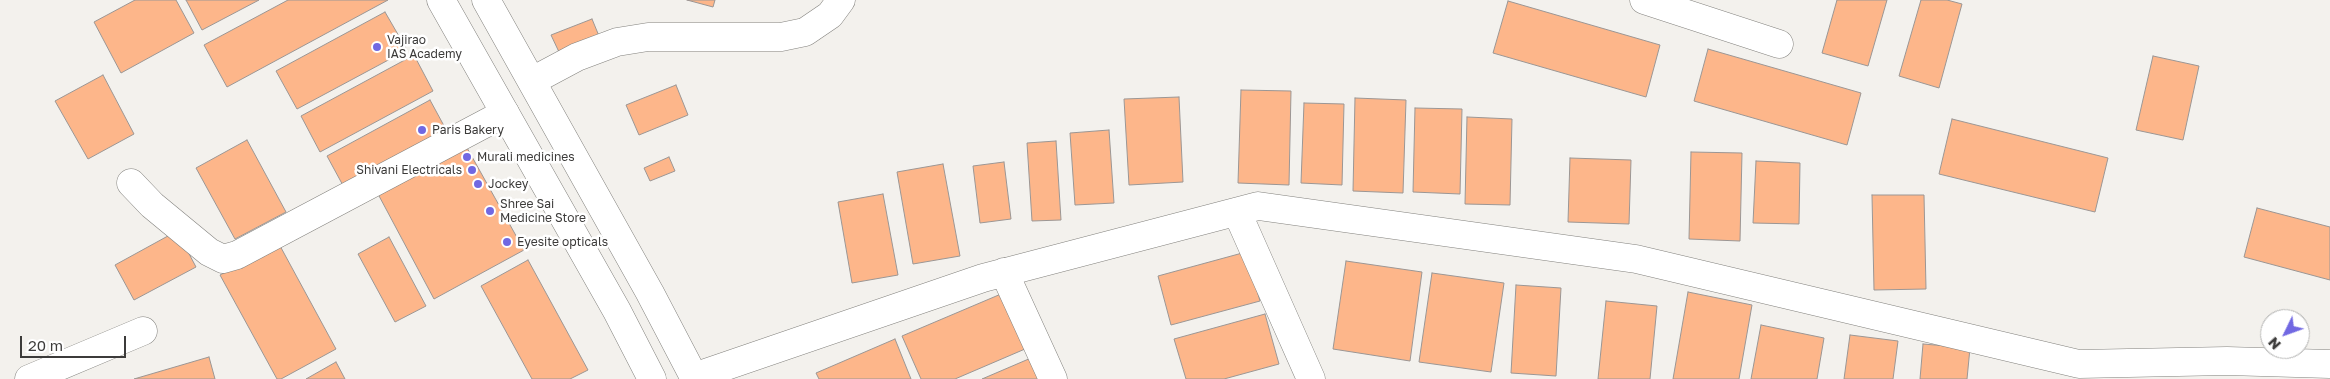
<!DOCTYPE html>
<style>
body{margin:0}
#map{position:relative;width:2330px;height:379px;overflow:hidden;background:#f3f1ed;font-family:"Golos Text",sans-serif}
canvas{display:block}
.north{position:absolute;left:2260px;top:309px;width:50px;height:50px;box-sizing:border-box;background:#fff;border:1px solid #b1b1b0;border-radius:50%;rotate:228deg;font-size:14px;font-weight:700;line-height:20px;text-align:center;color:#3c3b3a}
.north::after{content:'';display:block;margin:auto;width:18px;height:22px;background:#7168e2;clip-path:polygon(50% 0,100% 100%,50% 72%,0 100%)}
.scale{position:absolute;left:20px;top:336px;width:106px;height:22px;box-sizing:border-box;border:2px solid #3c3b3a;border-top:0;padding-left:6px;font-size:15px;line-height:18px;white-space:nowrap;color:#3c3b3a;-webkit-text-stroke:4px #fff;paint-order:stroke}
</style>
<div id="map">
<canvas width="2330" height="379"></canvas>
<div class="north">N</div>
<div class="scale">20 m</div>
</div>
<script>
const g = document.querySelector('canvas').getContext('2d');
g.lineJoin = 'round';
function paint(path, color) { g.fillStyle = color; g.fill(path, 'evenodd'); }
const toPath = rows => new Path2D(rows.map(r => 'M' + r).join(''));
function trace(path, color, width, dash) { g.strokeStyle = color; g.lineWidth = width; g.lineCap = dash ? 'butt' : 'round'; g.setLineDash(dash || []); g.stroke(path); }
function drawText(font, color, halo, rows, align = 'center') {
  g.font = font + ' "Golos Text",sans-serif'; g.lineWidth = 5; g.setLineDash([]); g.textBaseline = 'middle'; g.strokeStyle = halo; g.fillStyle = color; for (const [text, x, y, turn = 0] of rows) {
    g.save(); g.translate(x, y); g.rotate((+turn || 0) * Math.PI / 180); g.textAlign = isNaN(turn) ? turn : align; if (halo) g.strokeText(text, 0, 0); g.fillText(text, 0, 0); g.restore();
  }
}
const building = toPath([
 [135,0,176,0,194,33,121,73,94,22,135,0],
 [186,0,259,0,202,30,186,0],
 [288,0,388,0,227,87,204,45,288,0],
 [687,0,715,0,713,7,687,0],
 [1837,0,1887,0,1868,66,1822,53,1837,0],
 [1921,0,1947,0,1962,4,1939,88,1899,76,1921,0],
 [1508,1,1660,45,1646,97,1493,53,1508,1],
 [385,12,407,50,297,109,276,71,385,12],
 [592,19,599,36,559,52,551,35,592,19],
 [1708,49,1861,93,1847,145,1694,101,1708,49],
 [414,55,433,91,320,152,301,116,414,55],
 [2153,56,2199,66,2183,140,2136,130,2153,56],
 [103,75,134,134,88,159,55,101,103,75],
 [676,85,688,115,639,135,626,105,676,85],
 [1241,90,1291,91,1289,185,1238,183,1241,90],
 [1179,97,1183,182,1129,185,1124,99,1179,97],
 [1355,98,1406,100,1403,193,1353,191,1355,98],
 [430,100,449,135,346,191,327,156,430,100],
 [1304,103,1344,104,1342,185,1301,183,1304,103],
 [1415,108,1462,109,1460,194,1413,192,1415,108],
 [1467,117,1512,119,1510,205,1465,204,1467,117],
 [1952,119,2108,158,2095,212,1939,174,1952,119],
 [1109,130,1114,203,1075,205,1070,133,1109,130],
 [247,140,286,212,235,239,196,168,247,140],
 [1056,141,1061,220,1032,221,1027,143,1056,141],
 [466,146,524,250,434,299,378,194,466,146],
 [1691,152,1742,153,1740,241,1689,239,1691,152],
 [669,157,675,171,650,181,644,168,669,157],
 [1570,158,1631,160,1629,224,1568,222,1570,158],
 [1756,161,1800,163,1799,224,1753,223,1756,161],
 [1004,162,1011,219,980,223,973,166,1004,162],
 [943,164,960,256,913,264,897,172,943,164],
 [883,194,898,275,852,283,838,202,883,194],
 [1872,195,1924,195,1926,289,1874,290,1872,195],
 [2257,208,2330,227,2330,280,2244,257,2257,208],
 [177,231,196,267,134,300,115,265,177,231],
 [389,237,426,306,395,322,358,254,389,237],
 [279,244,336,349,281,379,277,379,220,275,279,244],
 [1246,252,1260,301,1171,325,1158,276,1246,252],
 [528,260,588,370,570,379,532,379,481,286,528,260],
 [1346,261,1422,272,1410,361,1333,349,1346,261],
 [1432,273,1504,283,1491,372,1419,362,1432,273],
 [1516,285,1561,288,1556,376,1511,373,1516,285],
 [1688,292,1752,305,1739,379,1673,379,1688,292],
 [1001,294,1025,349,955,379,921,379,902,336,1001,294],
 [1606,301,1657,306,1650,379,1598,379,1606,301],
 [1265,314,1279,364,1224,379,1186,379,1174,339,1265,314],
 [1761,325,1824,338,1817,379,1751,379,1761,325],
 [1850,335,1898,341,1893,379,1844,379,1850,335],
 [895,339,911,379,819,379,816,373,895,339],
 [1923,344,1970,348,1967,379,1920,379,1923,344],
 [209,357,215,379,134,379,209,357],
 [1031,358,1040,379,982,379,1031,358],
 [336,362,345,379,306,379,336,362]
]);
paint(building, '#fdb68a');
trace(building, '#9b9694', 1);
const street = toPath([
 [1644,0,1779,44],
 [532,81,577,57,617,42,648,37,781,37,805,32,830,15,841,0],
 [131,183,152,205,209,252,223,259,237,255,505,113],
 [1237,212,1311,379],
 [1004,272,1053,379],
 [694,377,983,278,1258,206,1636,259,2079,364,2227,361,2330,364],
 [29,379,143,331]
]);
const secondary = toPath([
 [441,0,617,311,652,379],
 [486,0,650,293,695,379]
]);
trace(street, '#83827e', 29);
trace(secondary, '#83827e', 29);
trace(street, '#fff', 28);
trace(secondary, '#fff', 28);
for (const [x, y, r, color] of [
 [377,47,5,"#7168e2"],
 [422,130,5,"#7168e2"],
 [467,157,5,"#7168e2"],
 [472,170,5,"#7168e2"],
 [478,184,5,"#7168e2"],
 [490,211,5,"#7168e2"],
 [507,242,5,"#7168e2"]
]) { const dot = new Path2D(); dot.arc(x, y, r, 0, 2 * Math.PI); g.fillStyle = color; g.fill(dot); trace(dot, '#fff', 2); }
drawText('12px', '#3c3b3a', '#fff', [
 ["Vajirao",387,40],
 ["IAS Academy",387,54],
 ["Paris Bakery",432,130],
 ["Murali medicines",477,157],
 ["Shivani Electricals",462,170,"right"],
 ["Jockey",488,184],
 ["Shree Sai",500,204],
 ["Medicine Store",500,218],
 ["Eyesite opticals",517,242]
], 'left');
</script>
